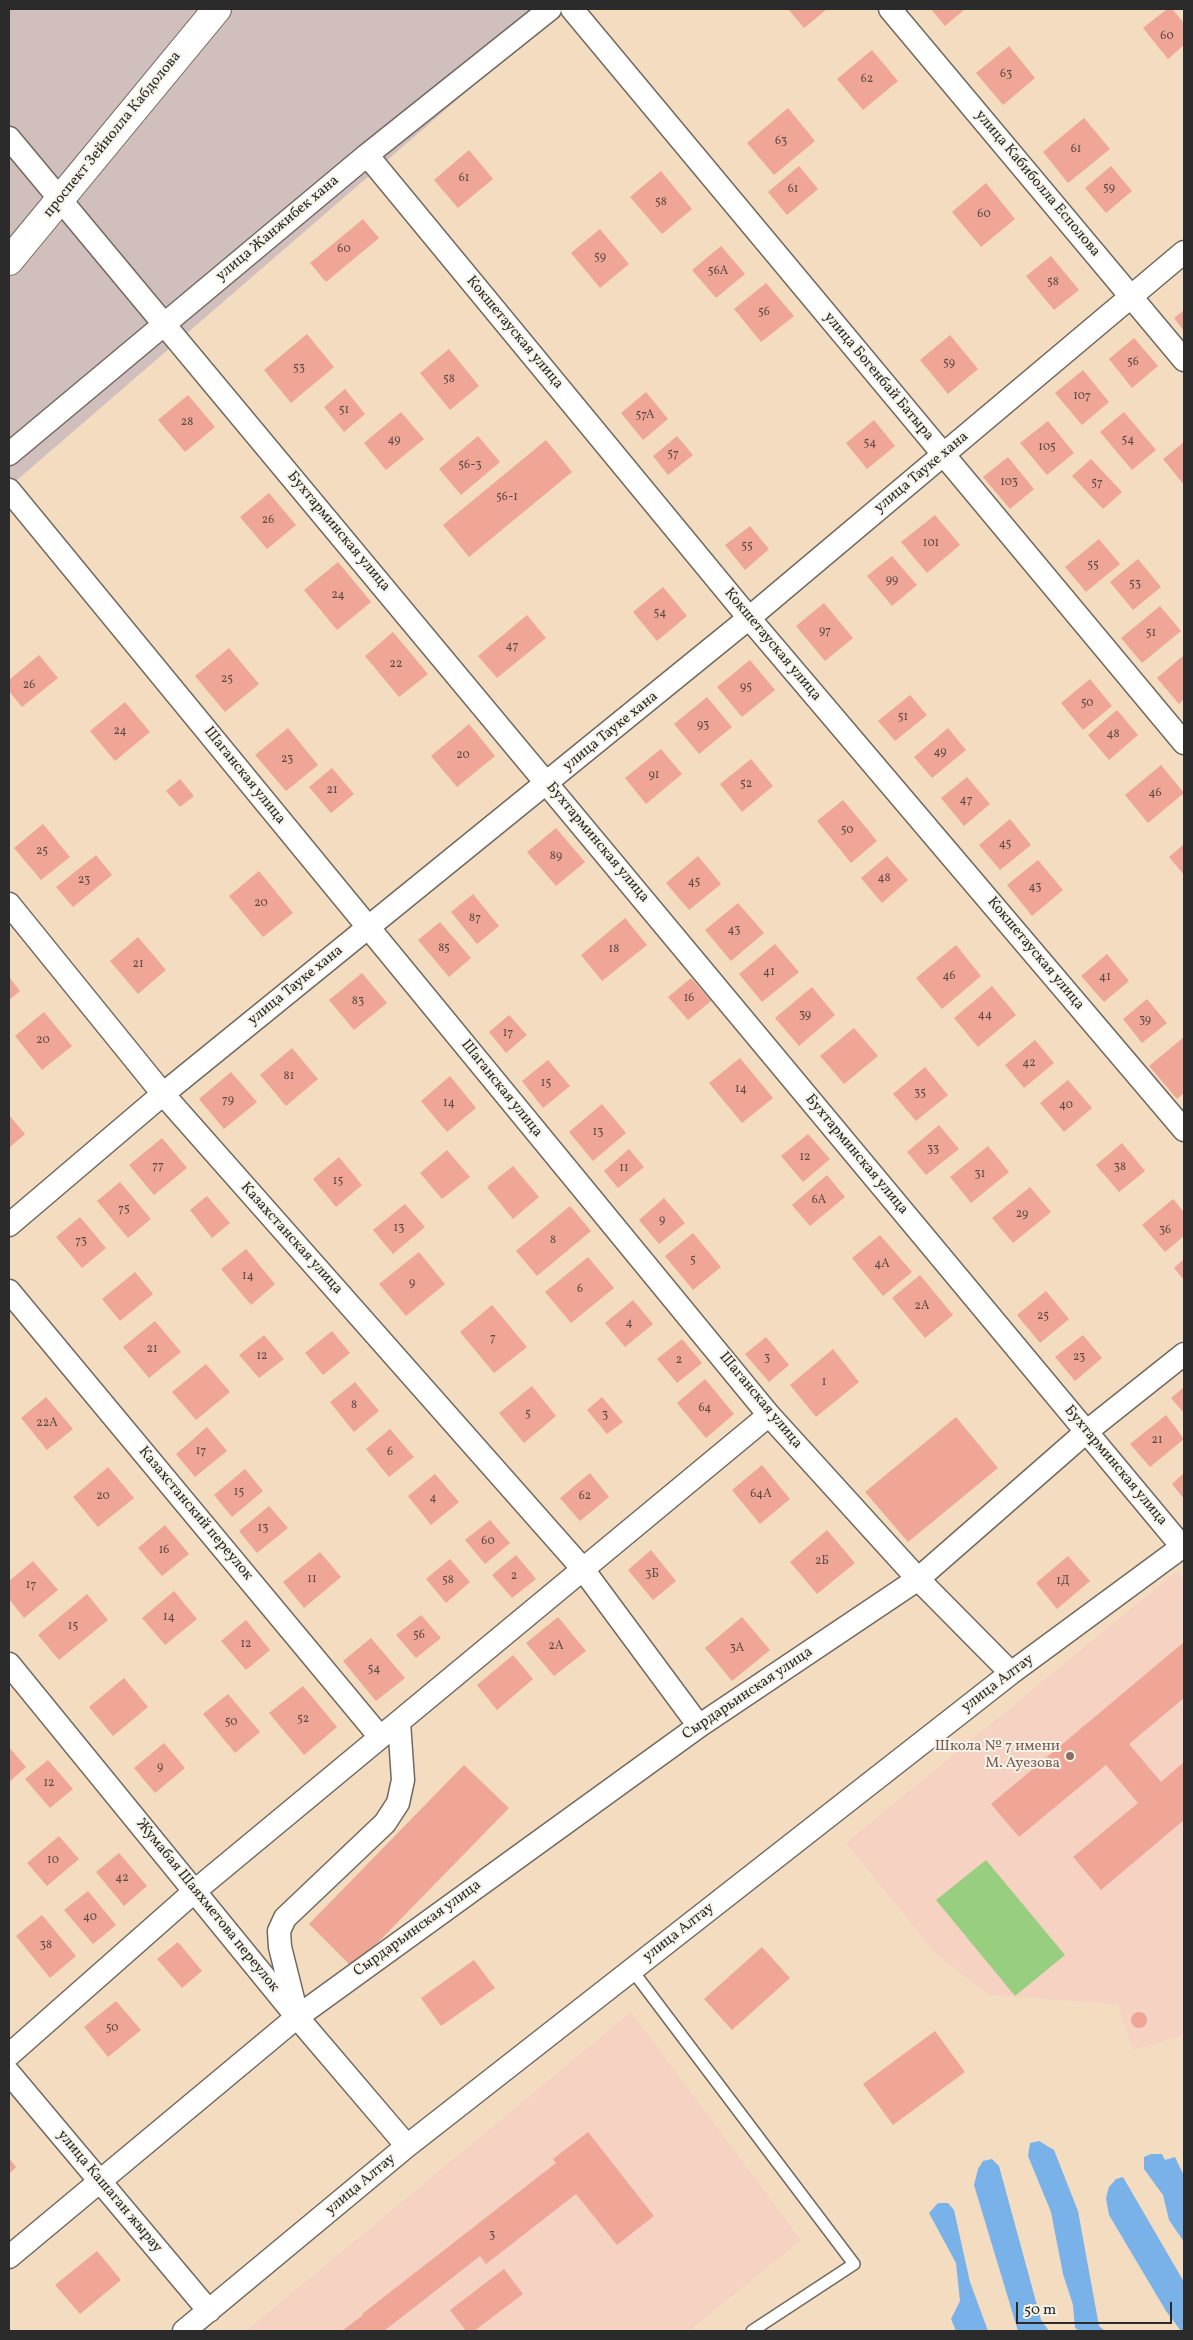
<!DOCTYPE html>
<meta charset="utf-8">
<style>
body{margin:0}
#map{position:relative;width:1193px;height:2340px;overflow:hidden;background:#f3dcbf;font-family:Vollkorn,serif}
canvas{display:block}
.frame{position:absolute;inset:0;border:10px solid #2b2b2b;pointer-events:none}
.scale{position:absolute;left:1016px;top:2302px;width:156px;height:22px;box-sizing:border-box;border:2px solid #2b2b2b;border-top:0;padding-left:6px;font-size:15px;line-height:18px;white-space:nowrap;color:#2b2b2b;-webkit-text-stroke:4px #f7f3e8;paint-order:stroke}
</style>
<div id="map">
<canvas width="1193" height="2340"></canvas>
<div class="frame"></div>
<div class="scale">50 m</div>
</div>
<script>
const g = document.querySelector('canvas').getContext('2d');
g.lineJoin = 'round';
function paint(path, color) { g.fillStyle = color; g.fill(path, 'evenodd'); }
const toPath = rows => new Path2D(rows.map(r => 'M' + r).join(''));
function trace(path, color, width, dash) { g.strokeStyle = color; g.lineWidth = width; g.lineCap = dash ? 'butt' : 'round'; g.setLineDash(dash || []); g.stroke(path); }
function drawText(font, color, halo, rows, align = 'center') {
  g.font = font + ' Vollkorn,serif'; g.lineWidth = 4; g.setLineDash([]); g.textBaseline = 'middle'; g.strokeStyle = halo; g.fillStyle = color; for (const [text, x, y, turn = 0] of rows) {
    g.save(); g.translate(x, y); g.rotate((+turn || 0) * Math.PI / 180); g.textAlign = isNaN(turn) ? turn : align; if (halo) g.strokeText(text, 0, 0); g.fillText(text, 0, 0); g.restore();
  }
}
paint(toPath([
 [1177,1571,1184,1578,1184,2035,1133,2050,1118,2004,989,1995,936,1954,846,1843],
 [631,2012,801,2240,689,2331,246,2331]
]), '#f6d2c3');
paint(toPath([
 [9,9,562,9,9,487]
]), '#d1bfbd');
paint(toPath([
 [986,1860,1065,1955,1015,1996,936,1900]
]), '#98ce7f');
paint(toPath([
 [1039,2141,1054,2150,1078,2211,1099,2326,1105,2331,1080,2331,1075,2328,1073,2305,1063,2274,1051,2212,1028,2156,1030,2143],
 [1151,2154,1162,2154,1165,2160,1175,2157,1184,2176,1184,2242,1169,2220,1163,2195,1144,2169,1144,2157],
 [992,2159,999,2166,1041,2320,1049,2331,1018,2331,974,2185,978,2169,983,2161],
 [1123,2177,1184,2282,1184,2331,1181,2331,1166,2311,1109,2215,1106,2198,1109,2187,1116,2179],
 [938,2203,948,2203,954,2210,970,2282,988,2331,956,2331,951,2319,960,2301,956,2263,929,2213]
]), '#79b2e9');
paint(toPath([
 [788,9,827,9,804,28],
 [931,9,965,9,945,26],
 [1167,9,1172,9,1184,23,1184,45,1168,59,1143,28],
 [1009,46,1035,78,1003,105,976,73],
 [872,50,898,81,863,110,837,79],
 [788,108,815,141,774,175,747,143],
 [1084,118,1110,149,1068,183,1043,152],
 [469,150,493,179,458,208,434,180],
 [799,166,818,189,787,215,768,192],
 [1111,166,1132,191,1106,213,1085,188],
 [661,171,692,209,662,234,630,197],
 [986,183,1015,219,981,247,952,212],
 [363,219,379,238,326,282,310,263],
 [600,229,629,264,600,288,571,253],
 [721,246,745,274,716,298,692,270],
 [1051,256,1079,290,1054,310,1026,276],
 [766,283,794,316,761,342,734,309],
 [1184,310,1184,331,1174,318],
 [307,334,334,367,291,403,264,370],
 [950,335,978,369,948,394,920,360],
 [1134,338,1158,366,1132,388,1109,359],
 [449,349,479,386,450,410,420,373],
 [1083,370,1109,402,1082,425,1055,393],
 [345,389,365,414,344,432,324,407],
 [646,392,668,419,643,440,621,413],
 [188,395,215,427,185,452,158,420],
 [401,412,424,439,386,470,364,443],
 [1124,412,1156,450,1132,470,1100,432],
 [874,420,895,446,867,469,846,443],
 [1048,421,1074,453,1047,475,1020,443],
 [478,436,500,462,461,495,439,469],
 [677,436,693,455,668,475,653,456],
 [546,440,572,472,469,557,443,525],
 [1184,442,1184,485,1163,459],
 [1008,457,1034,489,1010,509,983,477],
 [1091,459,1122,492,1103,509,1072,476],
 [269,493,296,525,267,549,240,517],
 [935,515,960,545,927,573,901,542],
 [750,526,769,549,745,570,725,545],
 [1099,539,1120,564,1086,592,1065,567],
 [892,556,917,585,892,606,867,576],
 [1138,559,1161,587,1133,610,1110,582],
 [338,562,371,602,337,630,304,590],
 [663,587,687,616,657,641,633,612],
 [824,603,853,638,825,661,796,626],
 [1160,606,1181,631,1142,663,1121,638],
 [527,615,546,638,497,678,478,656],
 [393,632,428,674,399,697,365,656],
 [229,648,259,684,225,712,195,676],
 [39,655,58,678,22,707,9,691,9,680],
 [1184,655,1184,699,1179,704,1157,678],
 [750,660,775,690,742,717,717,687],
 [1090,679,1112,706,1083,730,1061,703],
 [910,695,927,715,895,741,878,721],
 [707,697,732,727,699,754,674,724],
 [125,702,150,732,115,761,90,731],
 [1117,710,1138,735,1109,760,1088,735],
 [469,724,495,756,457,787,431,756],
 [288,728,318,765,286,791,255,755],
 [948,728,966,750,932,778,914,757],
 [661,749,682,774,646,804,625,778],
 [751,759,773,786,742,812,720,784],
 [1161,765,1184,793,1148,823,1125,795],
 [332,768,354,794,331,813,309,787],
 [967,777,990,804,964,826,941,798],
 [180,779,194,796,180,807,166,791],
 [843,800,877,841,851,863,817,821],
 [1010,819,1031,845,1000,870,979,845],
 [43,824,70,857,41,880,14,848],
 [556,828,585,862,556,886,527,852],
 [1184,844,1184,875,1169,857],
 [96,855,112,875,73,907,56,887],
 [698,856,721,884,689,910,666,883],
 [887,856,908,880,882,903,861,878],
 [1038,860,1063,890,1032,916,1007,885],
 [259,871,293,913,263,937,229,896],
 [473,894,499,926,477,944,451,912],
 [738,903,764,933,731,961,705,930],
 [625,918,647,945,602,981,581,955],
 [440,922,471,958,449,977,418,940],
 [138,937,166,970,138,994,110,961],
 [775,944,799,972,762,1002,739,974],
 [956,945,981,976,942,1009,916,978],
 [1107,954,1129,981,1104,1002,1081,976],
 [362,973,387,1003,354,1030,329,1000],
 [9,977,20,991,9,1000],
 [691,978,711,1001,688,1020,668,997],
 [992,986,1016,1015,978,1047,954,1018],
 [812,987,835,1015,799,1046,775,1018],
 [1147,999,1167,1023,1142,1043,1123,1019],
 [44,1012,72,1046,42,1070,15,1036],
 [509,1015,527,1035,506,1053,489,1032],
 [854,1028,878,1056,844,1084,820,1056],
 [1184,1037,1184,1093,1177,1099,1149,1066],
 [1035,1040,1054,1063,1024,1088,1005,1065],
 [292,1048,318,1079,286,1106,260,1075],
 [740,1058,773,1098,742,1123,709,1083],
 [548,1060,570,1086,543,1108,522,1081],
 [925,1067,948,1095,916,1121,893,1094],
 [231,1072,257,1102,224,1129,199,1099],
 [450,1076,476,1108,447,1132,421,1101],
 [1068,1080,1092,1108,1064,1132,1040,1103],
 [602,1104,626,1133,593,1161,569,1132],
 [9,1115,25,1134,9,1148],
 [939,1125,959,1149,926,1175,907,1152],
 [808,1134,830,1159,803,1182,781,1156],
 [162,1138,187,1168,154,1195,129,1165],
 [1122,1143,1145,1171,1119,1192,1096,1165],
 [988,1146,1009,1172,971,1203,950,1177],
 [629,1149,644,1167,618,1188,604,1171],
 [447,1150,470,1177,442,1199,420,1173],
 [339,1157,362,1185,336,1207,313,1179],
 [513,1166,539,1197,513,1219,487,1187],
 [827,1175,845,1197,810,1226,792,1205],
 [120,1182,151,1219,128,1238,97,1201],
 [1030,1187,1051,1212,1013,1243,992,1218],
 [207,1196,230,1223,212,1238,190,1210],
 [664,1198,685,1223,659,1244,639,1220],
 [1173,1199,1184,1212,1184,1236,1165,1252,1142,1225],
 [405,1204,425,1227,393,1254,373,1230],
 [570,1206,591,1231,537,1276,516,1251],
 [80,1217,106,1248,82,1268,56,1237],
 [693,1233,721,1267,693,1290,665,1256],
 [880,1235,912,1272,883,1296,852,1258],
 [246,1249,275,1284,251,1305,221,1269],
 [419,1252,445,1284,406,1316,379,1284],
 [588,1257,614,1288,571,1323,545,1292],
 [1184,1259,1184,1280,1174,1268],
 [135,1272,153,1294,120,1321,102,1299],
 [920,1275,953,1315,925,1338,892,1298],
 [1046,1291,1069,1319,1040,1343,1017,1315],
 [633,1300,653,1324,625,1347,605,1323],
 [492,1305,527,1347,494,1373,460,1332],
 [155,1321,181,1352,149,1378,123,1347],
 [332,1331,350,1353,323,1375,305,1353],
 [264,1335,284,1359,259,1378,239,1355],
 [1083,1335,1102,1358,1075,1381,1055,1357],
 [766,1337,789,1365,769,1382,745,1354],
 [682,1339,702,1363,677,1383,657,1359],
 [833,1349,859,1382,816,1417,790,1385],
 [206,1364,230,1392,196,1420,172,1392],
 [705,1379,734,1414,706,1438,677,1403],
 [355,1382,379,1411,354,1432,330,1402],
 [532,1386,556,1416,524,1443,499,1413],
 [1184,1387,1184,1413,1171,1398],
 [46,1397,73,1429,47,1450,21,1418],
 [602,1397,623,1422,607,1434,587,1410],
 [1166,1415,1184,1439,1150,1467,1130,1444],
 [956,1417,998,1468,908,1542,865,1492],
 [207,1427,227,1451,195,1477,176,1454],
 [390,1429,414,1457,389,1477,366,1449],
 [762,1465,790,1499,760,1524,732,1490],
 [108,1467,134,1498,98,1527,73,1497],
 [245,1469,263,1491,232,1517,214,1495],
 [590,1473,609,1497,580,1521,560,1498],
 [1184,1473,1184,1499,1172,1484],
 [435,1474,459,1502,431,1525,408,1496],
 [269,1506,288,1528,257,1553,239,1531],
 [490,1520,510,1543,485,1564,465,1540],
 [165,1525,189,1554,162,1576,138,1548],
 [827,1530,855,1563,817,1594,790,1562],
 [651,1550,676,1581,653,1600,628,1570],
 [320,1552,341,1577,304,1608,283,1582],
 [516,1555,536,1579,512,1598,492,1575],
 [1068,1556,1090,1581,1057,1609,1036,1583],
 [450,1559,470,1582,446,1603,426,1579],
 [33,1561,58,1590,24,1618,9,1599,9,1581],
 [174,1591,197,1619,165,1645,142,1618],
 [87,1594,108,1620,59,1660,38,1635],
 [421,1615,441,1638,416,1658,396,1635],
 [558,1617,586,1651,554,1676,526,1643],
 [742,1617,770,1650,732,1681,705,1648],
 [246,1620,270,1650,246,1670,221,1641],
 [371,1638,405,1678,376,1701,343,1661],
 [1184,1642,1184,1698,1129,1744,1161,1782,1184,1762,1184,1820,1101,1890,1073,1857,1138,1803,1106,1765,1019,1837,991,1804],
 [513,1655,533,1679,497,1710,477,1685],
 [124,1678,148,1707,113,1736,89,1707],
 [303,1686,337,1727,304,1755,269,1713],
 [228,1694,260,1732,235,1753,203,1714],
 [164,1743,185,1768,155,1793,134,1768],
 [9,1747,26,1767,9,1782],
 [48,1760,73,1789,50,1808,25,1779],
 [464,1765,509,1808,353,1968,309,1924],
 [59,1836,79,1859,47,1886,27,1863],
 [119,1853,147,1886,124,1906,96,1872],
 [88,1891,116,1925,93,1944,64,1910],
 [42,1915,76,1956,50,1978,16,1936],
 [178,1942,202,1971,182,1988,157,1959],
 [762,1947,790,1978,732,2030,704,1999],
 [474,1960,495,1988,441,2026,421,1998],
 [116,2001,141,2030,108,2057,84,2027],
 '1131 2020a8 8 0 1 1 16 0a8 8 0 1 1-16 0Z',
 [935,2031,965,2072,893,2125,863,2084],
 [588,2132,654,2216,617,2245,576,2194,486,2264,480,2256,384,2331,342,2331,363,2315,362,2314,556,2163,553,2159],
 [9,2158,16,2167,9,2174],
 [97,2251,121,2280,80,2314,55,2285],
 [504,2269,523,2294,474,2331,466,2331,450,2310]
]), '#f0a696');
const lane = toPath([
 [632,1970,854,2264,752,2331]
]);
const street = toPath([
 [572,9,1184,743],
 [890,9,1184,360],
 [9,138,1184,1549],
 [367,155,749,618,1184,1130],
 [9,454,367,155,550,9],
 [9,490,769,1415,918,1579,1011,1673],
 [9,904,163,1094,582,1568,699,1726],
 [9,1225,163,1094,749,618,1184,252],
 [9,1291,380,1737],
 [9,1664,297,2017,407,2146],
 [296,2011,280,1947,279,1931,285,1918,385,1823,398,1803,403,1780,399,1722],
 [9,2055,196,1890,769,1415],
 [9,2073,209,2311],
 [9,2257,297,2017,699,1726,918,1579,1086,1432,1184,1354],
 [184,2331,407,2146,1011,1673,1182,1547]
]);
const secondary = toPath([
 [9,261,217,9]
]);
trace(lane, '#71695f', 14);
trace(street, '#71695f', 25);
trace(secondary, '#71695f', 30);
trace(lane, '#fff', 11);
trace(street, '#fff', 22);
trace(secondary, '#fff', 28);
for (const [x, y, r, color] of [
 [1070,1756,5,"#8d6e63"]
]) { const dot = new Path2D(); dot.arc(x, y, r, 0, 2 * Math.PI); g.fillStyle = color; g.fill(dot); trace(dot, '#f7f3e8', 2); }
drawText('12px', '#5c4a46', null, [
 ["60",1167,37],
 ["63",1006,75],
 ["62",867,80],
 ["63",781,142],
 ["61",1076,150],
 ["61",464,179],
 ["59",1109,189],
 ["61",793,190],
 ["58",661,203],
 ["60",984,215],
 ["60",344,250],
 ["59",600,258],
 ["56А",718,272],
 ["58",1053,283],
 ["56",764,313],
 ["56",1133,363],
 ["59",949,364],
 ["53",299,369],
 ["58",449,380],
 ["107",1082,397],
 ["51",344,411],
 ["57А",645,416],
 ["28",187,423],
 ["49",394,441],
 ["54",1128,441],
 ["54",870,444],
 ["105",1047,448],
 ["57",673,455],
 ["56-3",470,466],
 ["103",1009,483],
 ["57",1097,484],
 ["56-1",507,498],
 ["26",268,521],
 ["101",931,544],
 ["55",747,547],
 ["55",1093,566],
 ["99",892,581],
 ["53",1135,585],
 ["24",338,596],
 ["54",660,614],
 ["97",825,632],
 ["51",1151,634],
 ["47",512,647],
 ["22",396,665],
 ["25",227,680],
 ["26",29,686],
 ["95",746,688],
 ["50",1087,704],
 ["51",903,718],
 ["93",703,726],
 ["24",120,732],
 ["48",1113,735],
 ["49",940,753],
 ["20",463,756],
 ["23",287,760],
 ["91",654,776],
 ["52",746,785],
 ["21",332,791],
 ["46",1155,794],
 ["47",966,801],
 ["50",847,831],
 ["45",1005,845],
 ["25",42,852],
 ["89",556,857],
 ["48",884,879],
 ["23",84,881],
 ["45",694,883],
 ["43",1035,888],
 ["20",261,904],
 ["87",475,919],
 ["43",734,931],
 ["85",444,949],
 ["18",614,950],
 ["21",138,965],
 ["41",769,973],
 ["46",949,977],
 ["41",1105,978],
 ["16",689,999],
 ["83",358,1002],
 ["39",805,1016],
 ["44",985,1016],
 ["39",1145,1021],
 ["17",508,1034],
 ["20",43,1041],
 ["42",1029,1064],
 ["81",289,1077],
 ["15",546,1084],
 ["14",741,1090],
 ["35",920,1094],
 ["79",228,1101],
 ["14",449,1104],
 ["40",1066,1106],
 ["13",598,1133],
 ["33",933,1150],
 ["12",805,1158],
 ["77",158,1167],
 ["38",1120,1168],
 ["11",624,1169],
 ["31",980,1175],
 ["15",338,1182],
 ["6А",819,1201],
 ["75",124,1210],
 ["29",1022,1215],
 ["9",662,1221],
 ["13",399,1229],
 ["36",1165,1231],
 ["8",553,1241],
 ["73",81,1242],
 ["5",693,1261],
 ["4А",882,1265],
 ["14",248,1277],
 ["9",412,1284],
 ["6",580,1290],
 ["2А",922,1307],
 ["25",1043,1317],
 ["4",629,1324],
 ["7",493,1339],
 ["21",152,1350],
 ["12",262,1357],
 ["23",1079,1358],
 ["3",767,1359],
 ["2",679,1361],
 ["1",824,1383],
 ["8",354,1406],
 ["64",705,1409],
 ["5",528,1415],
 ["3",605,1416],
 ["22А",47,1424],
 ["21",1157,1441],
 ["17",201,1452],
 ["6",390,1453],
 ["15",239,1493],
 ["64А",761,1495],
 ["20",103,1497],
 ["62",585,1497],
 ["4",433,1499],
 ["13",263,1529],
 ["60",488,1542],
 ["16",164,1551],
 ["2Б",822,1562],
 ["3Б",652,1575],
 ["2",514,1577],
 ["11",312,1580],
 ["58",448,1581],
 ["1Д",1063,1582],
 ["17",31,1586],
 ["14",169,1618],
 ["15",73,1627],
 ["56",419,1636],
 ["12",246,1645],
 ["2А",556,1647],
 ["3А",737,1649],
 ["54",374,1670],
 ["52",303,1720],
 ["50",231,1723],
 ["9",160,1768],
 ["12",49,1784],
 ["10",53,1861],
 ["42",122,1879],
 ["40",90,1918],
 ["38",46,1946],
 ["50",112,2029],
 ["3",492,2236]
]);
drawText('15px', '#2b2b2b', '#f7f3e8', [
 ["проспект Зейнолла Кабдолова",113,135,-51],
 ["улица Кабиболла Есполова",1037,184,50],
 ["улица Жанжибек хана",278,229,-40],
 ["Кокшетауская улица",514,333,50],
 ["улица Богенбай Батыра",878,377,50],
 ["улица Тауке хана",922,473,-40],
 ["Бухтарминская улица",338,532,50],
 ["Кокшетауская улица",772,645,50],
 ["улица Тауке хана",611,732,-39],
 ["Шаганская улица",244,776,51],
 ["Бухтарминская улица",597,843,50],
 ["Кокшетауская улица",1035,954,50],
 ["улица Тауке хана",296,986,-39],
 ["Шаганская улица",501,1089,51],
 ["Бухтарминская улица",856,1155,50],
 ["Казахстанская улица",291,1239,48],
 ["Шаганская улица",760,1401,50],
 ["Бухтарминская улица",1115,1466,50],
 ["Казахстанский переулок",195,1514,50],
 ["улица Алтау",998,1684,-37],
 ["Сырдарьинская улица",748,1694,-34],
 ["Жумабая Шаяхметова переулок",207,1906,51],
 ["Сырдарьинская улица",418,1929,-36],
 ["улица Алтау",679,1933,-38],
 ["улица Алтау",361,2185,-40],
 ["улица Кашаган жырау",109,2192,50]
]);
drawText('15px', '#785e54', '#f7f3e8', [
 ["Школа № 7 имени",1060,1747],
 ["М. Ауезова",1060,1764]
], 'right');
</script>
